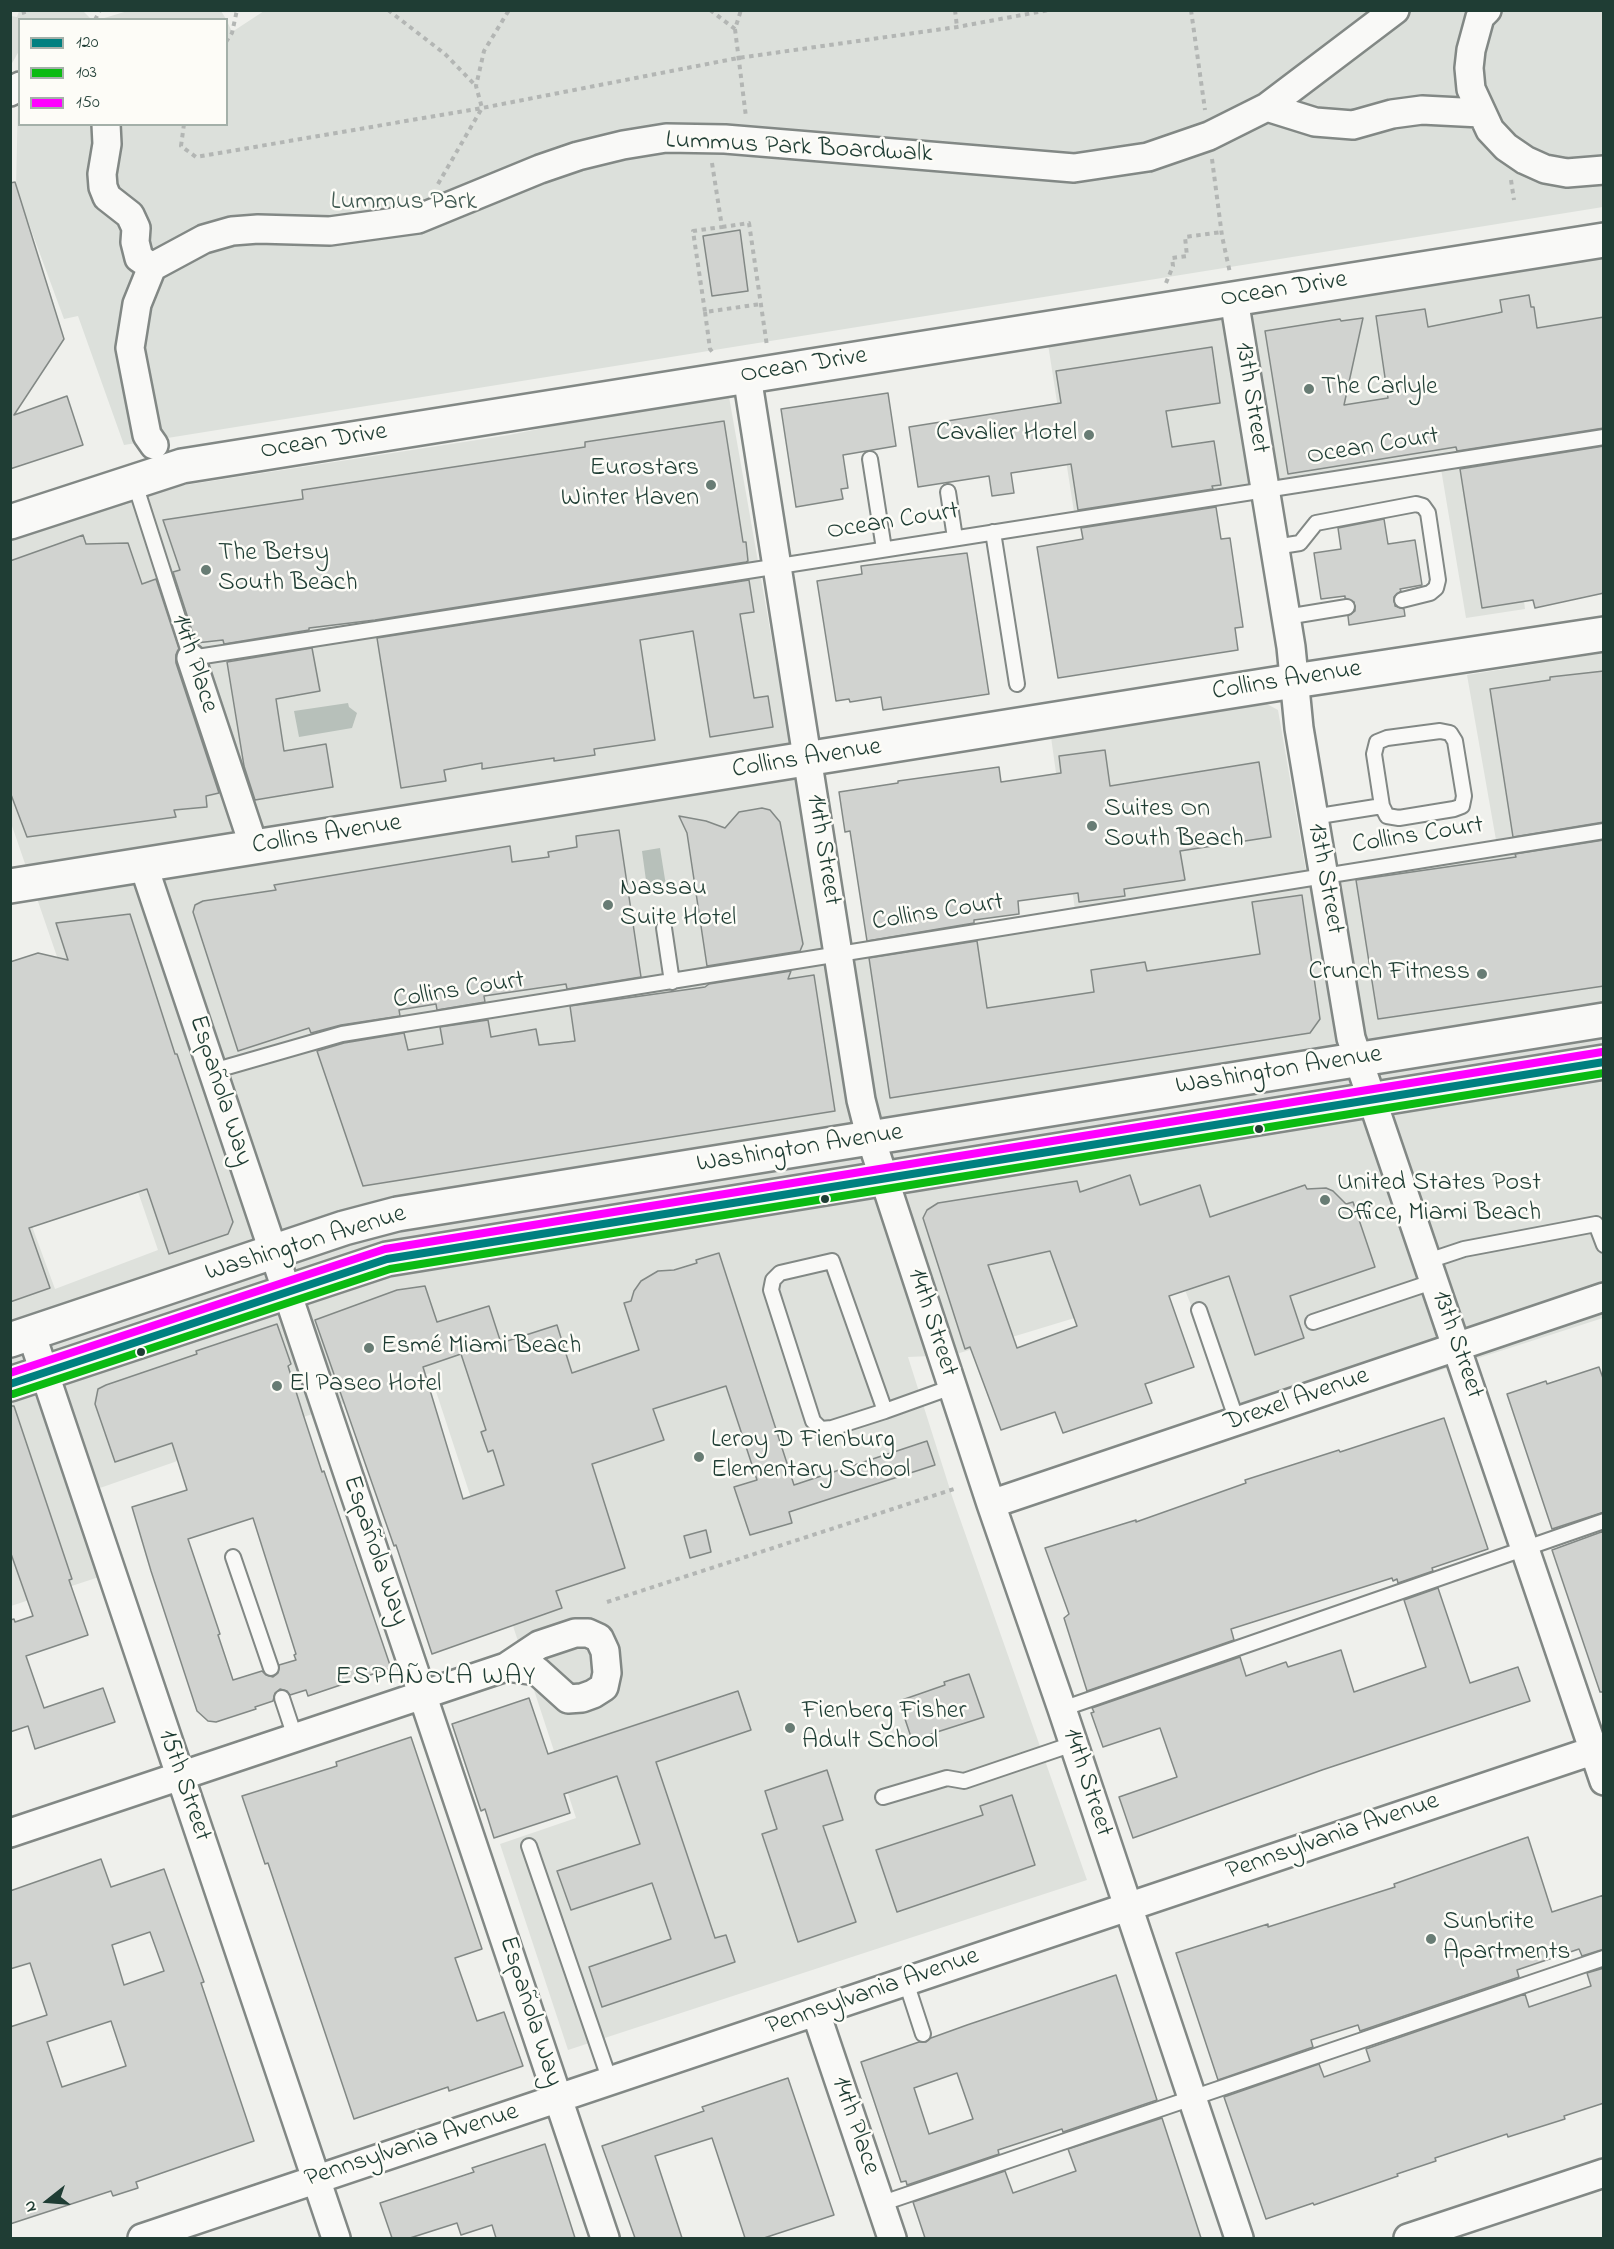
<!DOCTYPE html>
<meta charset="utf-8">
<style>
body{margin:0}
#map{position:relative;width:1614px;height:2249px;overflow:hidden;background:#eff0ec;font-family:"Indie Flower",sans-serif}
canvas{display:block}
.frame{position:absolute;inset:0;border:12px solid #1f3d34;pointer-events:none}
.legend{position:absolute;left:18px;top:18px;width:210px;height:108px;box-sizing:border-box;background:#fdfcf7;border:2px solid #a4b0a9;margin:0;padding:8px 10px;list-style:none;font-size:18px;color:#1f3d34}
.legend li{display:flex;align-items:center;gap:12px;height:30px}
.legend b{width:30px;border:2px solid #a4b0a9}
.north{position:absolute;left:18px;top:2171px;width:60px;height:60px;-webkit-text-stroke:4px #fdfcf7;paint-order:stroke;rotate:253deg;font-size:16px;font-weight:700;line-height:24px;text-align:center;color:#1f3d34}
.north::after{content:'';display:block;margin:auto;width:21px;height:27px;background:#1f3d34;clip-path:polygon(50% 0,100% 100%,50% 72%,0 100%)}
</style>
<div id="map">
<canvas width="1614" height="2249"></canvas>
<div class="frame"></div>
<ul class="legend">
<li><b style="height:8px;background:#008080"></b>120</li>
<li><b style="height:8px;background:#0bbb12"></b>103</li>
<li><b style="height:8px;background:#f0f"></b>150</li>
</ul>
<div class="north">N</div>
</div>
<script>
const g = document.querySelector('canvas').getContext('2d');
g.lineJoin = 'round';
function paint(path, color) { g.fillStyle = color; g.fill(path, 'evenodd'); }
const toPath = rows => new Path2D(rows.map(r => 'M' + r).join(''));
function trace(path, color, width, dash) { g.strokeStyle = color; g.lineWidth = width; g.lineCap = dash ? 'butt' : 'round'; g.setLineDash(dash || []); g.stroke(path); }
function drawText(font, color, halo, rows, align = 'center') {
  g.font = font + ' "Indie Flower",sans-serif'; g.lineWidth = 5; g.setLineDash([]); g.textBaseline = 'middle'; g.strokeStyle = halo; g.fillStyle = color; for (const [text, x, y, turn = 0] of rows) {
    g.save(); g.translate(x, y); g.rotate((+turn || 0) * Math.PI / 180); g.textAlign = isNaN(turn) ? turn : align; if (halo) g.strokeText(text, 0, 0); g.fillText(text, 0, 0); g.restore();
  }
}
paint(toPath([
 [1603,254,1603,431,1505,447,1525,609,1466,618,1439,457,1074,512,1048,344],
 [728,391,794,766,850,958,1603,837,1603,1318,1242,1434,1183,1285,953,1355,908,1357,953,1499,1087,1880,568,2050,500,1844,576,1818,430,1373,97,1489,102,1576,11,1606,11,1191,18,1188,55,1289,158,1250,11,823,10,537,147,491,509,435],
 [1603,653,1603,823,1496,840,1467,675],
 [1267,704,1278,710,1306,871,1075,910,1051,737]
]), '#dee1dc');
paint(toPath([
 [131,10,221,11,226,19,101,19],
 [19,11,83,11,91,19,20,20,19,51,11,65,11,16,17,17],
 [264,11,1603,11,1603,207,124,445,78,316,64,319,16,189,19,55,20,124,226,124,227,21,232,32]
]), '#dce0db');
paint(toPath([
 [348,703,349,707,357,713,352,728,299,737,294,711],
 [660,848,667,892,648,895,642,851]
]), '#b7c0ba');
const building = toPath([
 [15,182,64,339,14,415,67,396,83,445,10,469,10,183,15,182],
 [740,230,748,291,712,296,703,236,740,230],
 [1529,295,1531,307,1534,307,1537,328,1604,317,1604,428,1457,451,1456,447,1288,474,1265,331,1340,319,1341,321,1363,318,1344,405,1388,398,1376,316,1425,309,1428,327,1498,313,1502,312,1500,300,1529,295],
 [1212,347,1220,403,1166,411,1172,447,1214,441,1221,485,1212,486,1213,489,1078,510,1071,464,1011,473,1014,493,992,496,989,476,918,487,909,427,1061,403,1056,371,1212,347],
 [888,393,896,446,843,455,848,488,841,489,843,499,796,507,781,409,888,393],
 [724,421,743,542,746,542,748,561,746,562,375,620,309,628,309,630,224,644,223,640,196,643,173,572,180,570,163,520,303,499,302,490,585,447,585,442,724,421],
 [1604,446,1604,593,1535,608,1533,600,1482,608,1460,469,1604,446],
 [1216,507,1221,539,1230,538,1243,627,1235,628,1238,650,1058,678,1037,547,1083,539,1081,528,1216,507],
 [1384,519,1388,544,1415,540,1422,585,1400,589,1401,591,1394,597,1395,606,1404,609,1405,616,1349,625,1348,616,1355,611,1354,602,1345,598,1345,596,1321,599,1314,553,1341,549,1338,528,1384,519],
 [83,535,86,544,128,543,142,584,156,579,179,649,176,655,176,663,219,793,206,796,207,807,174,810,176,817,27,837,10,792,10,561,83,535],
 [967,553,989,694,883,710,881,697,850,702,849,699,836,701,817,581,862,574,861,566,967,553],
 [749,580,754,612,740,614,754,698,768,696,773,727,710,737,693,631,640,640,655,740,594,749,595,755,554,761,554,758,482,769,482,763,444,770,446,781,401,788,377,638,749,580],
 [312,648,320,691,276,699,284,751,326,744,333,787,255,800,244,766,227,662,312,648],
 [1604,671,1604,822,1513,837,1490,689,1550,680,1550,677,1604,671],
 [1105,750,1110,786,1259,762,1271,837,1180,851,1185,880,1124,889,1125,896,1079,902,1078,893,1018,901,1019,914,974,920,974,923,867,941,850,831,845,832,839,792,898,783,898,781,999,767,1001,782,1061,773,1059,756,1105,750],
 [762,808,770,810,780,822,803,944,800,951,707,966,687,833,679,816,706,821,725,828,739,812,762,808],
 [619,830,641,977,567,989,566,984,484,996,485,1002,437,1010,436,1004,399,1010,400,1016,341,1025,311,1033,309,1028,238,1051,193,912,195,905,203,901,276,890,274,885,510,846,512,862,549,857,548,852,577,847,576,836,619,830],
 [1604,840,1604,986,1378,1019,1356,880,1516,857,1515,854,1604,840],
 [1302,895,1320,1019,1310,1033,890,1098,869,958,977,941,987,1008,1094,992,1091,970,1145,962,1147,971,1260,954,1252,902,1302,895],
 [130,914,175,1054,177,1054,233,1222,228,1234,169,1254,147,1189,29,1228,50,1288,10,1302,10,962,38,953,68,960,56,923,130,914],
 [791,971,788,979,814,975,835,1111,363,1186,317,1051,344,1043,404,1033,408,1050,443,1044,440,1027,488,1020,491,1037,536,1029,539,1045,575,1041,570,1006,705,987,709,984,791,971],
 [1130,1175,1140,1205,1200,1185,1210,1217,1305,1185,1307,1189,1326,1188,1333,1191,1346,1204,1353,1202,1375,1267,1290,1296,1304,1338,1255,1355,1229,1276,1169,1296,1194,1367,1145,1384,1152,1403,1063,1433,1055,1412,1001,1430,970,1347,965,1349,923,1218,927,1210,938,1203,1077,1181,1080,1192,1130,1175],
 [1050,1251,1077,1326,1017,1348,988,1265,1050,1251],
 [719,1253,794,1485,927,1441,935,1465,789,1512,792,1523,750,1535,734,1487,757,1480,726,1386,653,1409,664,1440,592,1464,625,1568,556,1591,562,1608,432,1654,396,1545,394,1546,315,1320,397,1290,425,1286,437,1322,489,1306,501,1343,557,1325,572,1373,639,1350,624,1303,631,1301,634,1291,641,1281,658,1271,674,1270,697,1263,696,1260,719,1253],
 [461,1354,486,1430,481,1432,488,1452,493,1450,504,1485,463,1499,423,1367,461,1354],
 [277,1324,291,1364,288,1366,304,1417,322,1472,324,1471,391,1668,308,1696,306,1690,290,1695,287,1691,280,1689,275,1693,273,1701,255,1707,256,1709,216,1722,208,1721,197,1711,151,1571,132,1507,187,1490,172,1443,115,1462,95,1404,98,1389,106,1385,197,1354,196,1351,277,1324],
 [253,1518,296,1654,294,1655,296,1660,279,1665,278,1673,273,1677,266,1675,262,1671,233,1680,218,1635,220,1634,188,1539,253,1518],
 [1599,1367,1604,1381,1604,1512,1552,1529,1507,1394,1546,1381,1547,1384,1599,1367],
 [10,1406,14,1406,72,1579,69,1580,88,1635,26,1656,44,1708,103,1688,115,1722,35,1749,28,1726,10,1732,10,1620,14,1619,15,1622,33,1616,10,1551,10,1406],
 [1444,1418,1488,1549,1432,1568,1433,1571,1398,1583,1397,1579,1393,1581,1392,1578,1231,1629,1234,1640,1087,1691,1064,1618,1069,1614,1045,1548,1136,1520,1136,1522,1246,1483,1245,1480,1339,1450,1340,1452,1444,1418],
 [706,1530,711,1552,690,1558,684,1536,706,1530],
 [1604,1531,1604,1692,1600,1692,1552,1550,1604,1531],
 [1438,1588,1470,1683,1518,1667,1530,1701,1322,1770,1133,1838,1119,1797,1177,1777,1160,1728,1103,1747,1091,1713,1094,1712,1092,1708,1240,1657,1246,1676,1286,1662,1288,1667,1341,1650,1354,1692,1426,1667,1404,1600,1438,1588],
 [969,1674,984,1717,912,1740,899,1701,945,1685,944,1682,969,1674],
 [738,1691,751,1730,656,1762,715,1938,726,1935,735,1962,602,2007,589,1967,671,1939,652,1883,571,1910,557,1871,640,1844,617,1776,564,1794,570,1813,494,1838,485,1809,481,1811,452,1724,529,1698,548,1754,738,1691],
 [411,1737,482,1949,455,1958,477,2021,504,2012,523,2066,449,2091,448,2087,354,2119,268,1863,265,1864,242,1796,337,1766,336,1762,411,1737],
 [827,1770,843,1820,823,1826,856,1922,798,1942,762,1834,777,1829,765,1791,827,1770],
 [1012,1795,1035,1865,897,1912,876,1850,983,1815,980,1806,1012,1795],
 [1528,1837,1552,1912,1604,1895,1604,1949,1582,1956,1579,1949,1517,1970,1519,1977,1360,2031,1358,2025,1311,2040,1313,2047,1218,2080,1176,1953,1268,1924,1268,1927,1395,1887,1394,1884,1528,1837],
 [101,1859,111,1887,164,1869,204,1982,201,1983,254,2141,136,2182,138,2188,113,2196,111,2191,10,2224,10,2027,47,2015,30,1963,10,1969,10,1891,101,1859],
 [150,1932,164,1971,124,1985,112,1945,150,1932],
 [111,2021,126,2066,62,2087,47,2042,111,2021],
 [1604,1968,1604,2103,1564,2116,1565,2119,1508,2137,1507,2134,1435,2158,1436,2161,1397,2174,1398,2176,1314,2205,1313,2203,1266,2219,1224,2097,1319,2064,1324,2077,1370,2061,1366,2049,1525,1994,1529,2007,1591,1986,1587,1973,1604,1968],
 [1116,1975,1157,2100,1063,2132,1062,2129,998,2150,999,2154,907,2185,906,2181,901,2182,861,2062,919,2042,926,2042,931,2038,967,2025,1116,1975],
 [957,2073,973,2119,929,2134,914,2088,957,2073],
 [788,2078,834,2215,764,2238,745,2238,712,2138,655,2156,682,2238,635,2238,602,2146,704,2111,702,2107,788,2078],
 [1162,2118,1201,2238,925,2238,913,2202,1005,2171,1013,2193,1076,2171,1068,2149,1162,2118],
 [545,2144,575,2238,496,2238,492,2225,461,2235,457,2223,410,2238,392,2238,380,2203,474,2172,472,2168,545,2144]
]);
paint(building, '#d1d3d0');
trace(building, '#828885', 1.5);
const lane = toPath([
 [870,459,884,549],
 [134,481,191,658,1604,437],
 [948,492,955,538],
 [993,532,1017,684],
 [1275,547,1300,543,1316,523,1416,504,1423,506,1428,513,1438,580,1436,588,1430,593,1402,600],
 [1286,617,1347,607],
 [1313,817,1382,806,1374,754,1377,742,1387,738,1440,731,1450,733,1455,741,1464,796,1462,806,1454,809,1399,818,1387,816,1382,806],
 [664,928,672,982],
 [213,1071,342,1034,1604,831],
 [1428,1261,1464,1249,1596,1224,1604,1245],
 [1199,1310,1237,1421],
 [1313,1322,1435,1281],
 [885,1411,832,1261,780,1273,773,1280,771,1290,813,1421,821,1429,832,1428,885,1411,952,1387],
 [233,1557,271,1668],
 [282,1698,295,1737],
 [1062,1709,1604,1521],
 [883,1797,947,1778,964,1781,1073,1744],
 [529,1846,610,2081],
 [906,1982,923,2034],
 [880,2204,1604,1958]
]);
const street = toPath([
 [1487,10,1480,17,1471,50,1469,68,1471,89,1490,130,1506,147,1525,160,1545,169,1567,173,1604,170],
 [10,92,20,86],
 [1267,107,1315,122,1353,125,1392,114,1422,110,1481,113],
 [106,124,107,144,102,174,103,187,107,197,130,215,136,228,135,242,139,258,152,267],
 [1234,299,1291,647,1299,728,1351,1038,1604,1781],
 [747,376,861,1100,871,1139,991,1504,1062,1709,1239,2238],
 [154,445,147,435,130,348,137,304,152,267,204,239,232,231,258,229,330,231,418,219,540,169,578,156,623,145,666,138,725,139,1074,168,1148,157,1209,136,1267,107,1395,10],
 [191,658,254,847],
 [143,864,605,2238],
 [31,1333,336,2238],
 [991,1504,1604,1297],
 [10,1833,506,1667,539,1645,575,1633,588,1633,599,1638,605,1651,607,1673,604,1687,593,1694,582,1698,568,1699,537,1671,506,1667],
 [816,2013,892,2238],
 [142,2238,1604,1747],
 [1408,2238,1604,2173]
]);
const secondary = toPath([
 [10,522,182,466,1604,240],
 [10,1340,344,1228,397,1214,1604,1020],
 [10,1384,387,1259,1604,1062]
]);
const primary = toPath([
 [10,886,1294,681,1604,634]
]);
trace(lane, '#828885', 18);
trace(street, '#828885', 32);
trace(secondary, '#828885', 38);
trace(primary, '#828885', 38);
trace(toPath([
 [23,10,26,20],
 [388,10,445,54,476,86],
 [710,10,735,29,741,10],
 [955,10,957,27],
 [1191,10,1205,110],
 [95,20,100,10],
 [735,29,746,117],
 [226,42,232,33,237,10],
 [184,124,181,146,196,157,482,108,738,58,957,27,1049,10],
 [1212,159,1222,236,1230,273],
 [712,163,722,227,693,231,705,312,761,304],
 [1511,180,1514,200],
 [438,184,482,108,476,86,484,51,509,10],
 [722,227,749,223,767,346],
 [1166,283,1173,266,1172,258,1187,256,1185,237,1222,232],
 [705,312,710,349,714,354],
 [607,1602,957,1488]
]), '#b3b6b4', 4, [4.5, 4.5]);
trace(lane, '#f9f9f7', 14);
trace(street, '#f9f9f7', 27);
trace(secondary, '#f9f9f7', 33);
trace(primary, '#f9f9f7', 33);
trace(toPath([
 [10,1384,387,1259,1604,1062]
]), '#008080', 8);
trace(toPath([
 [13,1394,390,1269,1604,1073]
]), '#0bbb12', 8);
trace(toPath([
 [10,1373,385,1249,1602,1052]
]), '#f0f', 8);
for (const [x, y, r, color] of [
 [1309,389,6,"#687c74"],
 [1089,435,6,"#687c74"],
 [711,485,6,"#687c74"],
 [206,570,6,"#687c74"],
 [1092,826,6,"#687c74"],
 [608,905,6,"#687c74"],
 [1482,974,6,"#687c74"],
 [1259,1129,5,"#1f3d34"],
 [825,1199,5,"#1f3d34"],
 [1325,1200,6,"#687c74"],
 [369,1348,6,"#687c74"],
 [141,1352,5,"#1f3d34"],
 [277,1386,6,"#687c74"],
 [699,1457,6,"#687c74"],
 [790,1728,6,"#687c74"],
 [1431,1939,6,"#687c74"]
]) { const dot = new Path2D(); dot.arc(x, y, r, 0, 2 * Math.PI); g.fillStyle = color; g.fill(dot); trace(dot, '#fdfcf7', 2); }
drawText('26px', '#1f3d34', '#fdfcf7', [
 ["Lummus Park Boardwalk",799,149,3],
 ["Ocean Drive",1284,291,-9],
 ["Ocean Drive",804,367,-9],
 ["13th Street",1250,398,81],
 ["Ocean Drive",324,443,-9],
 ["Ocean Court",1373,448,-9],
 ["Ocean Court",893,523,-9],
 ["14th Place",193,664,72],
 ["Collins Avenue",1287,682,-9],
 ["Collins Avenue",807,760,-9],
 ["Collins Avenue",327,836,-9],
 ["Collins Court",1418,837,-9],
 ["14th Street",822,850,81],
 ["13th Street",1324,879,80],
 ["Collins Court",938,914,-9],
 ["Collins Court",459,992,-9],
 ["Washington Avenue",1279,1072,-9],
 ["Española Way",219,1091,72],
 ["Washington Avenue",800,1150,-9],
 ["Washington Avenue",306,1245,-17],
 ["14th Street",931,1323,72],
 ["13th Street",1456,1345,71],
 ["Drexel Avenue",1297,1401,-19],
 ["Española Way",374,1551,71],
 ["14th Street",1086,1783,72],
 ["15th Street",183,1786,71],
 ["Pennsylvania Avenue",1333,1838,-19],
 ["Pennsylvania Avenue",873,1993,-19],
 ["Española Way",529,2012,72],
 ["14th Place",854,2126,71],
 ["Pennsylvania Avenue",412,2147,-18]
]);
drawText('26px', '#425b53', '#fdfcf7', [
 ["Lummus Park",404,204]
]);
drawText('26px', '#1f3d34', '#fdfcf7', [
 ["The Carlyle",1321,389],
 ["Cavalier Hotel",1077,435,"right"],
 ["Eurostars",699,470,"right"],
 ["Winter Haven",699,500,"right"],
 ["The Betsy",218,555],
 ["South Beach",218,585],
 ["Suites On",1104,811],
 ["South Beach",1104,841],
 ["Nassau",620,890],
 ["Suite Hotel",620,920],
 ["Crunch Fitness",1470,974,"right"],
 ["United States Post",1337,1185],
 ["Office, Miami Beach",1337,1215],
 ["Esmé Miami Beach",381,1348],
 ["El Paseo Hotel",289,1386],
 ["Leroy D Fienburg",711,1442],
 ["Elementary School",711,1472],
 ["Fienberg Fisher",802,1713],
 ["Adult School",802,1743],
 ["Sunbrite",1443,1924],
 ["Apartments",1443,1954]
], 'left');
g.letterSpacing = '1.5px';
drawText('27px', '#1f3d34', '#fdfcf7', [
 ["ESPAÑOLA WAY",436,1679]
]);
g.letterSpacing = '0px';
</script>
